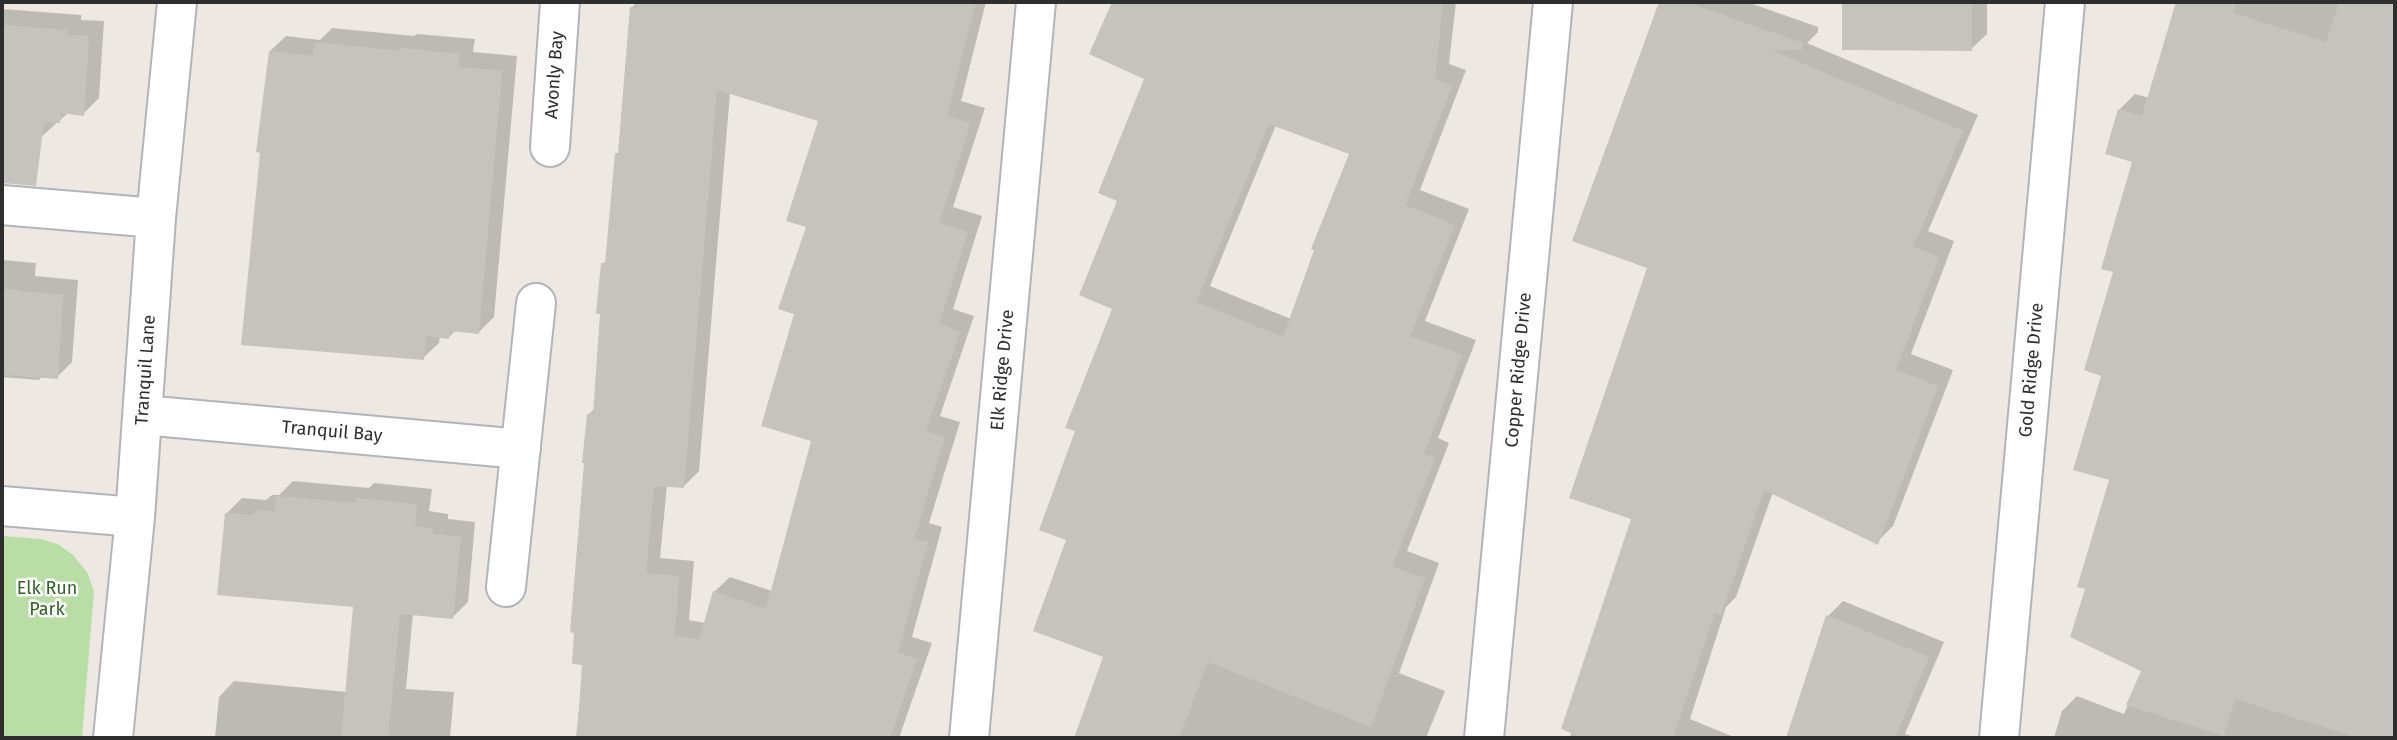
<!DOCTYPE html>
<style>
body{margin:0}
#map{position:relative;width:2397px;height:740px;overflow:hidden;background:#ede9e2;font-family:"Fira Sans",sans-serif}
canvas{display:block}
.frame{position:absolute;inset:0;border:4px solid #2e2e2e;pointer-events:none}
</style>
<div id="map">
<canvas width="2397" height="740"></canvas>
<div class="frame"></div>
</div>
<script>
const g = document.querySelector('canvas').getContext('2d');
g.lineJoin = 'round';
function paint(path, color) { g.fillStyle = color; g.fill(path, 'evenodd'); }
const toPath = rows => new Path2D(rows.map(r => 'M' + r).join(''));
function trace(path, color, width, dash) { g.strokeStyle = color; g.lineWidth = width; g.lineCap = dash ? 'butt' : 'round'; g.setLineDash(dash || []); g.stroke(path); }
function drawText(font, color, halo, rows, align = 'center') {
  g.font = font + ' "Fira Sans",sans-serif'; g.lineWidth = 5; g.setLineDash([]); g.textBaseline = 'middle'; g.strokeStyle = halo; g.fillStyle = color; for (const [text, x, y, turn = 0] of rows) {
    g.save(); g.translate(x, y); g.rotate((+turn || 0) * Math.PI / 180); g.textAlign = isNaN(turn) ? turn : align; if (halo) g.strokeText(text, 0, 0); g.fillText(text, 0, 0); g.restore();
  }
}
paint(toPath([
 [2,536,40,539,58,544,73,555,87,572,94,591,82,738,2,738]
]), '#b8dea5');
paint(toPath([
 [638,2,986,2,961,101,985,108,953,207,982,216,953,309,974,316,940,416,960,422,929,523,942,527,912,637,932,643,899,738,699,738,677,732,677,738,576,738,584,663,588,415,595,408,603,264,607,259,617,154,620,151,631,8],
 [730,93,820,120,809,226,796,313,814,440,772,591,730,577,714,592,705,623,689,620,694,561,660,558,667,485,684,486,699,471],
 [1114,2,1456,2,1449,64,1466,70,1420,190,1469,209,1425,321,1476,340,1438,438,1449,443,1407,551,1439,563,1399,673,1445,691,1426,738,1076,738,1106,656,1069,539,1078,430,1114,308,1119,200,1146,78,1092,53],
 [1276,125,1351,153,1291,319,1210,286],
 [1661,2,1747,2,1818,27,1818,32,1807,43,1978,115,1928,231,1954,241,1911,354,1953,370,1893,526,1877,542,1773,492,1736,597,1726,607,1690,719,1736,738,1570,738,1633,518,1649,267,1574,240],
 [1843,2,1987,2,1987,34,1971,49,1843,49],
 [2178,2,2395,2,2395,738,2054,738,2062,711,2077,696,2124,714,2143,670,2087,588,2111,479,2103,374,2116,271,2134,161,2119,110,2135,94,2149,98],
 [2,9,81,15,81,20,104,21,99,98,83,114,69,112,41,137,2,134],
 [332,28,414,36,417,34,475,39,473,52,517,56,494,317,479,332,456,330,449,337,440,336,439,343,423,358,270,51,286,36,320,40],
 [2,260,36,263,35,276,78,280,72,362,57,377,42,376,39,380,2,377],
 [293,481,369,488,374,483,432,489,429,511,448,514,448,519,475,522,468,602,452,618,413,613,406,689,454,692,450,738,215,738,219,697,234,681,347,692,354,606,226,514,242,498,266,500,272,495,279,495],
 [1843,601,1944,642,1905,734,1918,738,1788,738,1828,616]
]), '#0003');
paint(toPath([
 [637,2,976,2,947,116,971,123,939,223,968,232,939,324,960,332,926,431,945,437,914,539,928,542,898,652,917,659,890,738,577,738,582,665,572,664,574,633,570,632,584,463,582,463,587,414,593,414,600,314,596,314,601,263,605,263,615,153,618,153,630,7,636,8],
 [717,90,818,121,786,221,806,227,778,309,794,314,761,426,811,441,766,609,713,591,699,640,675,635,679,576,646,573,654,486,684,488],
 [1112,2,1443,2,1435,79,1452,86,1405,205,1455,225,1410,336,1462,355,1424,454,1435,458,1392,567,1425,578,1371,727,1208,662,1179,738,1074,738,1103,657,1033,631,1066,540,1039,530,1075,431,1065,428,1112,309,1079,295,1117,201,1098,193,1144,79,1089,54],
 [1269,124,1349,154,1311,249,1314,250,1283,337,1196,302],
 [1659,2,1686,2,1803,43,1802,50,1771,50,1963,131,1913,247,1939,257,1896,370,1938,386,1878,545,1764,490,1721,615,1715,613,1673,738,1583,738,1561,729,1631,519,1569,498,1647,268,1572,241],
 [1842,2,1972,2,1972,51,1842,50],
 [2176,2,2237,2,2233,13,2326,42,2339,2,2395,2,2395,738,2359,738,2235,699,2224,736,2126,705,2141,671,2070,637,2085,589,2077,587,2109,480,2073,470,2101,376,2084,370,2113,272,2101,269,2132,162,2105,154,2118,109,2142,116],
 [2,25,67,30,66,35,89,36,84,116,61,113,60,123,44,122,36,186,2,183],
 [315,42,399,51,400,48,460,54,458,67,502,71,479,334,450,331,449,339,426,336,424,360,241,345,260,153,256,152,269,51,313,56],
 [2,289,63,295,58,379,2,375],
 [276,496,356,503,357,498,417,504,415,526,433,529,433,534,461,537,453,619,400,614,388,738,341,738,353,607,217,595,225,513,254,515,255,510,275,511],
 [1826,615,1929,657,1895,738,1786,738]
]), '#c6c2be');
const street = toPath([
 [550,147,560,2],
 [2,205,156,218],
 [143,415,521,449],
 [2,506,135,517],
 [506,587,536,303],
 [113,738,135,517,156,218,177,2],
 [969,738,1036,2],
 [1484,738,1553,2],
 [1999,738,2065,2]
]);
trace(street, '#b2b4bc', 42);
trace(street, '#fff', 38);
drawText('18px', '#2e2e2e', '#fff', [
 ["Avonly Bay",555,75,-86],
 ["Tranquil Lane",146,370,-86],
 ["Elk Ridge Drive",1003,370,-85],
 ["Copper Ridge Drive",1519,370,-85],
 ["Gold Ridge Drive",2032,370,-85],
 ["Tranquil Bay",332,432,5]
]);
drawText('18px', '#316523', '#fff', [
 ["Elk Run",47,589],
 ["Park",47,610]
]);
</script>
